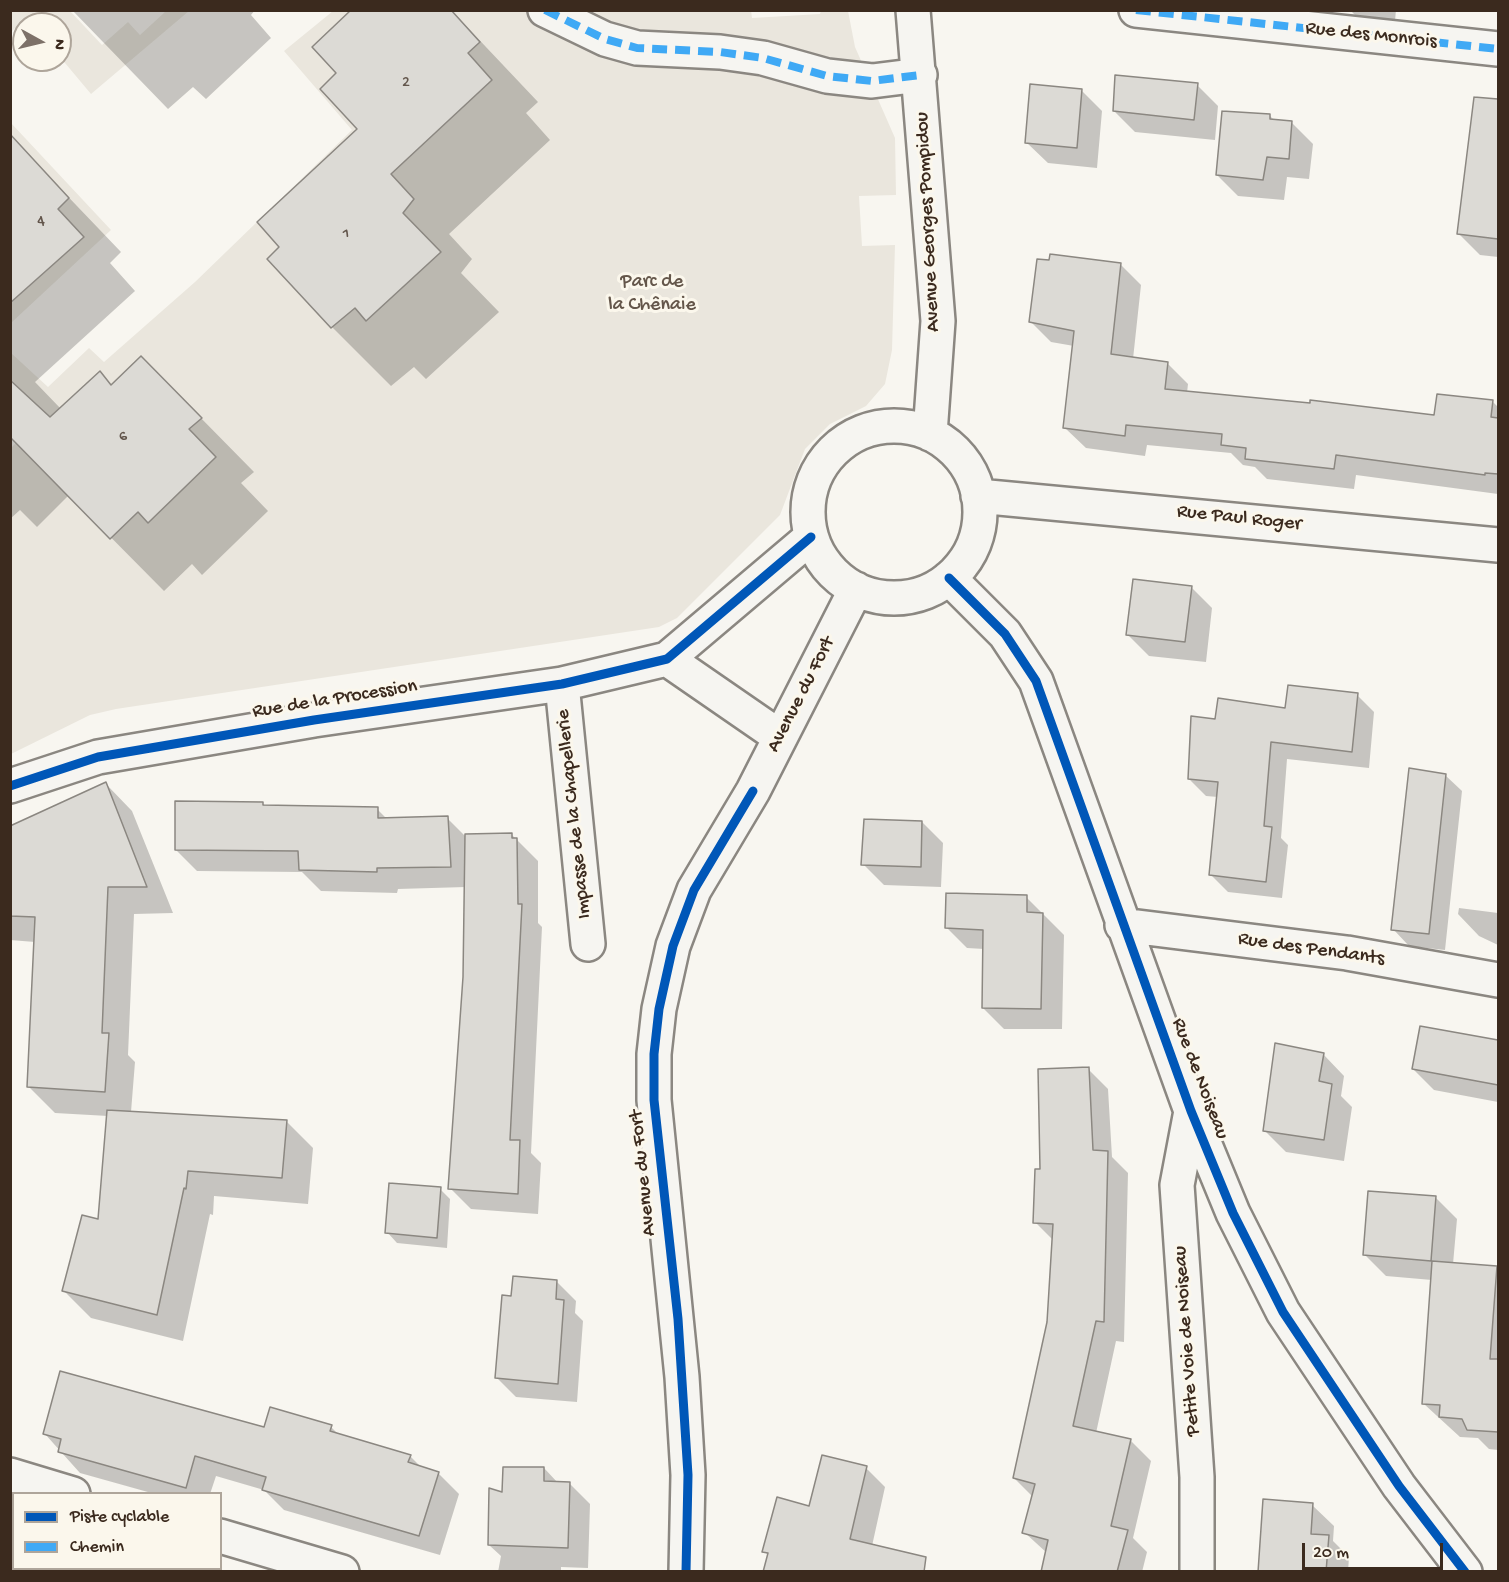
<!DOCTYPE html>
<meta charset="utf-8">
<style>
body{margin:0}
#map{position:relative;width:1509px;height:1582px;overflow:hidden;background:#f8f6f0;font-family:"Gochi Hand",sans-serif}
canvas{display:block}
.frame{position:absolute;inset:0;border:12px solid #3b2a1e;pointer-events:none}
.legend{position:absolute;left:12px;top:1492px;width:210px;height:78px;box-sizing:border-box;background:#fbf7ec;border:2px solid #aea59a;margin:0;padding:8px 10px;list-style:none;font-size:18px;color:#3b2a1e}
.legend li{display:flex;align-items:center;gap:12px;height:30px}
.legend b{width:30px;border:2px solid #aea59a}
.north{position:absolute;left:12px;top:12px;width:60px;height:60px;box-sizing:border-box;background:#fbf7ec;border:2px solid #aea59a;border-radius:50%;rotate:98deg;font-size:16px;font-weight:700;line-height:24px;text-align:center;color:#3b2a1e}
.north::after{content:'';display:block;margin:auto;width:21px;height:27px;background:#7d7168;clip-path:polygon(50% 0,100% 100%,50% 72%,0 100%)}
.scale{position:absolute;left:1302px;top:1543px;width:141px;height:27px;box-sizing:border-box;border:3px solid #3b2a1e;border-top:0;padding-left:8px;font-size:18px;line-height:21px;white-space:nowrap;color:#3b2a1e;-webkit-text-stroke:4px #fbf7ec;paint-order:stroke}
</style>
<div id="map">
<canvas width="1509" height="1582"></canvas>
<div class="frame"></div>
<ul class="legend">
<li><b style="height:8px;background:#0057b8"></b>Piste cyclable</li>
<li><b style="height:8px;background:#3fa9f5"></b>Chemin</li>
</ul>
<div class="north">N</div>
<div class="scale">20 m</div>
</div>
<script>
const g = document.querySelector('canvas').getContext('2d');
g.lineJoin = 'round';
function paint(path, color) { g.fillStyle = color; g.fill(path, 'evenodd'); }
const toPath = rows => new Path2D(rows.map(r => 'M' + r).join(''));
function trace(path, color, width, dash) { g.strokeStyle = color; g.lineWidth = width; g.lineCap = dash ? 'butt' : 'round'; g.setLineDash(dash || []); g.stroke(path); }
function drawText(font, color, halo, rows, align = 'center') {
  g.font = font + ' "Gochi Hand",sans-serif'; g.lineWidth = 6; g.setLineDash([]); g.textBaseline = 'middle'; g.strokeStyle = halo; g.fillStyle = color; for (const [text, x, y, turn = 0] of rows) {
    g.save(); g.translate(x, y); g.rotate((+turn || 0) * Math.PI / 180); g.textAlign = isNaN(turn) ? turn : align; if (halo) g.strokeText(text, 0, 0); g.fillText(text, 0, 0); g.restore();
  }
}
paint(toPath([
 [11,10,70,11,102,45,128,22,140,35,166,11,189,11,91,94,60,57,60,24,32,24,26,18,11,32],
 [451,10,751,10,752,18,820,14,821,11,848,11,855,47,895,138,896,195,859,196,862,246,895,245,892,350,885,384,866,406,830,424,805,449,780,515,677,618,659,627,116,709,90,715,11,754,11,448,45,413,11,380,10,352,48,387,89,348,104,362,195,282,352,130,284,51,333,11,351,11,312,47,336,73,320,89,382,155,425,142,492,80,468,53,480,42],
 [363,144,414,199,403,213,441,252,367,320,355,308,331,328,267,259,279,247,257,222,326,157],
 [141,356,202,418,189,429,216,457,148,522,138,512,110,539,39,466,38,428,99,372,111,385],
 [11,123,111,230,11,323,10,295,15,299,83,237,58,209,69,198,11,134]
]), '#eae6dd');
paint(toPath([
 [72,10,255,10,251,15,271,38,206,99,193,87,168,109],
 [451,10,538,102,526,113,550,140,449,234,472,259,461,273,499,312,426,379,414,367,391,386,332,327,281,247,359,129],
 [1350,10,1396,10,1395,21,1358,18],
 [1197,85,1218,106,1215,140,1135,132,1114,111],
 [1081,90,1102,111,1097,168,1048,163,1026,142],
 [1270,116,1275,121,1292,123,1313,144,1309,179,1287,177,1284,200,1238,196,1217,175],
 [10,136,121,252,110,263,135,291,35,382,61,409,112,386,194,411,254,472,241,483,268,511,202,575,192,564,164,591,69,495,37,527,20,510,10,519],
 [1467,165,1498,168,1498,257,1480,255,1459,234],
 [1120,264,1141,285,1133,359,1167,363,1188,384,1187,393,1436,417,1492,401,1498,407,1498,494,1356,475,1354,489,1267,479,1255,467,1243,465,1231,453,1147,445,1145,456,1086,448,1065,428,1074,346,1051,342,1031,322],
 [1191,587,1212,608,1206,662,1149,656,1128,635],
 [1357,695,1374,712,1369,768,1287,759,1281,838,1288,845,1282,898,1228,892,1211,875,1218,797,1206,796,1189,779,1217,720],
 [1445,775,1462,791,1445,950,1409,946,1393,929],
 [106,784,132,811,173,913,134,914,128,1055,135,1062,131,1112,286,1121,313,1148,308,1204,214,1196,213,1215,210,1214,183,1341,91,1318,64,1291,99,1221,108,1116,55,1113,28,1086,35,942,10,940,10,828],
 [262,803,266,806,377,809,388,820,447,818,465,836,511,834,538,861,538,923,542,927,531,1153,541,1163,538,1214,471,1209,450,1188,464,977,466,887,398,889,397,893,321,891,302,872,197,871,176,850],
 [922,822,943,843,941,887,884,885,863,864],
 [1026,897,1064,935,1062,1029,1004,1029,983,1008,984,949,967,948,946,927],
 [1459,908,1498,913,1498,945,1479,936,1458,914],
 [1421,1028,1498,1042,1498,1102,1434,1090,1413,1069],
 [1323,1054,1344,1076,1341,1096,1352,1107,1344,1161,1286,1152,1265,1131],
 [1088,1069,1108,1089,1112,1157,1128,1173,1124,1342,1116,1341,1096,1433,1130,1440,1151,1461,1133,1538,1147,1552,1142,1572,1043,1572,1047,1553,1024,1532,1033,1497,1014,1478,1048,1322,1054,1241,1035,1222,1042,1171],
 [440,1189,450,1199,447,1248,397,1243,387,1232],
 [1436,1198,1457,1219,1453,1264,1496,1267,1498,1270,1498,1450,1489,1449,1478,1438,1460,1437,1424,1404,1432,1280,1386,1276,1365,1255],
 [556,1281,576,1301,575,1313,583,1321,577,1402,516,1397,496,1377,512,1298],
 [331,1427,339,1435,410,1456,422,1468,438,1473,459,1494,440,1555,284,1510,264,1490,216,1476,210,1494,155,1494,80,1473,45,1434],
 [544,1468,558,1483,569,1483,590,1504,588,1568,561,1567,561,1572,498,1572,501,1556,489,1545,503,1494],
 [866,1468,885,1487,872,1546,769,1556,764,1551,810,1508],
 [1312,1505,1334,1526,1333,1541,1349,1557,1348,1572,1259,1572],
 [56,1568,157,1568,160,1572,55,1572]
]), '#0003');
const building = toPath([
 [351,10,451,10,480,42,468,53,492,80,391,174,414,199,403,213,441,252,366,321,355,308,331,328,267,259,279,247,257,222,357,129,320,89,336,73,312,47,351,10],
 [1115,75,1198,83,1194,120,1113,111,1115,75],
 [1030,84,1082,89,1077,148,1025,143,1030,84],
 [1474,97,1498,99,1498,239,1457,234,1474,97],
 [1222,111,1270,114,1270,119,1292,121,1289,159,1267,157,1263,180,1216,175,1222,111],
 [10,134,69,198,58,209,84,237,10,303,10,134],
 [1050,254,1121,263,1111,354,1168,362,1165,389,1310,403,1310,400,1434,415,1437,394,1493,400,1491,417,1498,418,1498,474,1485,473,1485,475,1336,455,1334,469,1245,459,1246,448,1221,445,1222,434,1126,425,1125,436,1063,428,1074,331,1029,322,1037,259,1049,260,1050,254],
 [141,356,202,418,189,429,216,457,148,523,138,512,110,539,10,437,10,380,50,417,100,371,111,385,141,356],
 [1133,579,1192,586,1185,642,1126,635,1133,579],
 [1288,685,1358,693,1352,752,1271,742,1264,826,1272,827,1266,882,1209,875,1218,782,1188,779,1191,716,1215,719,1218,698,1285,708,1288,685],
 [1409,768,1446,774,1429,934,1391,930,1409,768],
 [106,782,147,887,108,887,102,1033,109,1033,105,1092,27,1087,35,917,10,916,10,826,106,782],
 [175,801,263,802,263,805,378,807,378,818,448,816,451,867,377,868,377,872,299,870,298,851,175,850,175,801],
 [864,819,922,821,921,867,861,865,864,819],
 [512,833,512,838,517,838,518,904,522,904,510,1140,520,1140,518,1194,448,1189,463,977,465,834,512,833],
 [946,893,1027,895,1027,912,1043,913,1041,1009,982,1008,983,930,945,928,946,893],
 [1420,1026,1498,1040,1498,1085,1412,1069,1420,1026],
 [1275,1043,1324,1053,1319,1081,1332,1084,1324,1140,1263,1131,1275,1043],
 [1089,1067,1093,1150,1108,1151,1104,1322,1096,1321,1073,1426,1131,1439,1111,1526,1128,1530,1117,1572,1041,1572,1048,1540,1022,1533,1035,1484,1013,1478,1047,1322,1053,1224,1033,1223,1035,1169,1040,1169,1038,1069,1089,1067],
 [107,1110,287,1120,282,1178,188,1171,186,1189,184,1188,157,1315,62,1291,82,1215,98,1219,107,1110],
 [389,1183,441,1187,437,1238,385,1233,389,1183],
 [1368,1191,1436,1196,1431,1261,1363,1255,1368,1191],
 [1432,1261,1497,1266,1490,1359,1498,1359,1498,1432,1467,1430,1462,1419,1439,1417,1440,1405,1422,1404,1432,1261],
 [513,1276,557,1280,556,1299,564,1300,558,1384,495,1378,502,1295,511,1296,513,1276],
 [60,1371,264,1427,270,1407,332,1425,330,1431,411,1455,408,1462,439,1472,419,1536,262,1490,266,1477,195,1456,186,1488,58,1452,61,1439,43,1434,60,1371],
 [822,1455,867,1466,850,1539,926,1557,924,1572,763,1572,768,1553,762,1552,777,1497,809,1506,822,1455],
 [503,1467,544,1467,544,1481,570,1482,568,1548,488,1545,489,1488,502,1492,503,1467],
 [1263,1499,1313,1503,1311,1534,1329,1535,1326,1572,1258,1572,1263,1499]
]);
paint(building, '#dcdad5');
trace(building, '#8b8781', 1.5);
const minor = toPath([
 [545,10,605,39,637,48,720,52,763,58,827,76,872,81,920,75],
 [913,10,938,321,930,434],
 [1136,10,1498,49],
 '808 512a86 86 0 1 1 172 0a86 86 0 1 1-172 0Z',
 [978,496,1498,545],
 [949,578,1005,634,1036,681,1191,1111,1233,1213,1283,1312,1399,1486,1465,1572],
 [667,659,780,737],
 [562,684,588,944],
 [10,786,98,757,314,720,562,684,667,659,811,537],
 [1122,925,1347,953,1498,980],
 [1191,1111,1177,1185,1197,1477,1197,1572],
 [10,1475,73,1494],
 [220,1536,342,1572],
 [686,1572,688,1475,682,1377,654,1100,654,1054,659,1009,673,946,694,890,753,791,856,589]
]);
trace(minor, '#8b8781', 38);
trace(minor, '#f6f5f1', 33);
trace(toPath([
 [545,10,605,39,637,48,720,52,763,58,827,76,872,81,920,75],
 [1136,10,1498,49]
]), '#3fa9f5', 8, [15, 8]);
trace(toPath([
 [949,578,1005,634,1036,681,1191,1111,1233,1213,1283,1312,1399,1486,1465,1572],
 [10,786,98,757,314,720,562,684,667,659,811,537],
 [686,1572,688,1475,678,1319,654,1100,654,1054,659,1009,673,946,694,890,753,791]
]), '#0057b8', 9);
drawText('16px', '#63564c', null, [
 ["2",406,84],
 ["4",41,223],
 ["1",346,235],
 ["6",123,438]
]);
drawText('20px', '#3b2a1e', '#fbf7ec', [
 ["Rue des Monrois",1371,36,6],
 ["Avenue Georges Pompidou",929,222,-93],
 ["Rue Paul Roger",1239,519,6],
 ["Avenue du Fort",802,695,-63],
 ["Rue de la Procession",335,700,-9],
 ["Impasse de la Chapellerie",575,814,-96],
 ["Rue des Pendants",1311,950,8],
 ["Rue de Noiseau",1199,1079,69],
 ["Avenue du Fort",644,1173,-96],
 ["Petite Voie de Noiseau",1188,1341,-94]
]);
drawText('20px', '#64564a', '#fbf7ec', [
 ["Parc de",652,283],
 ["la Chênaie",652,306]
]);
</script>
